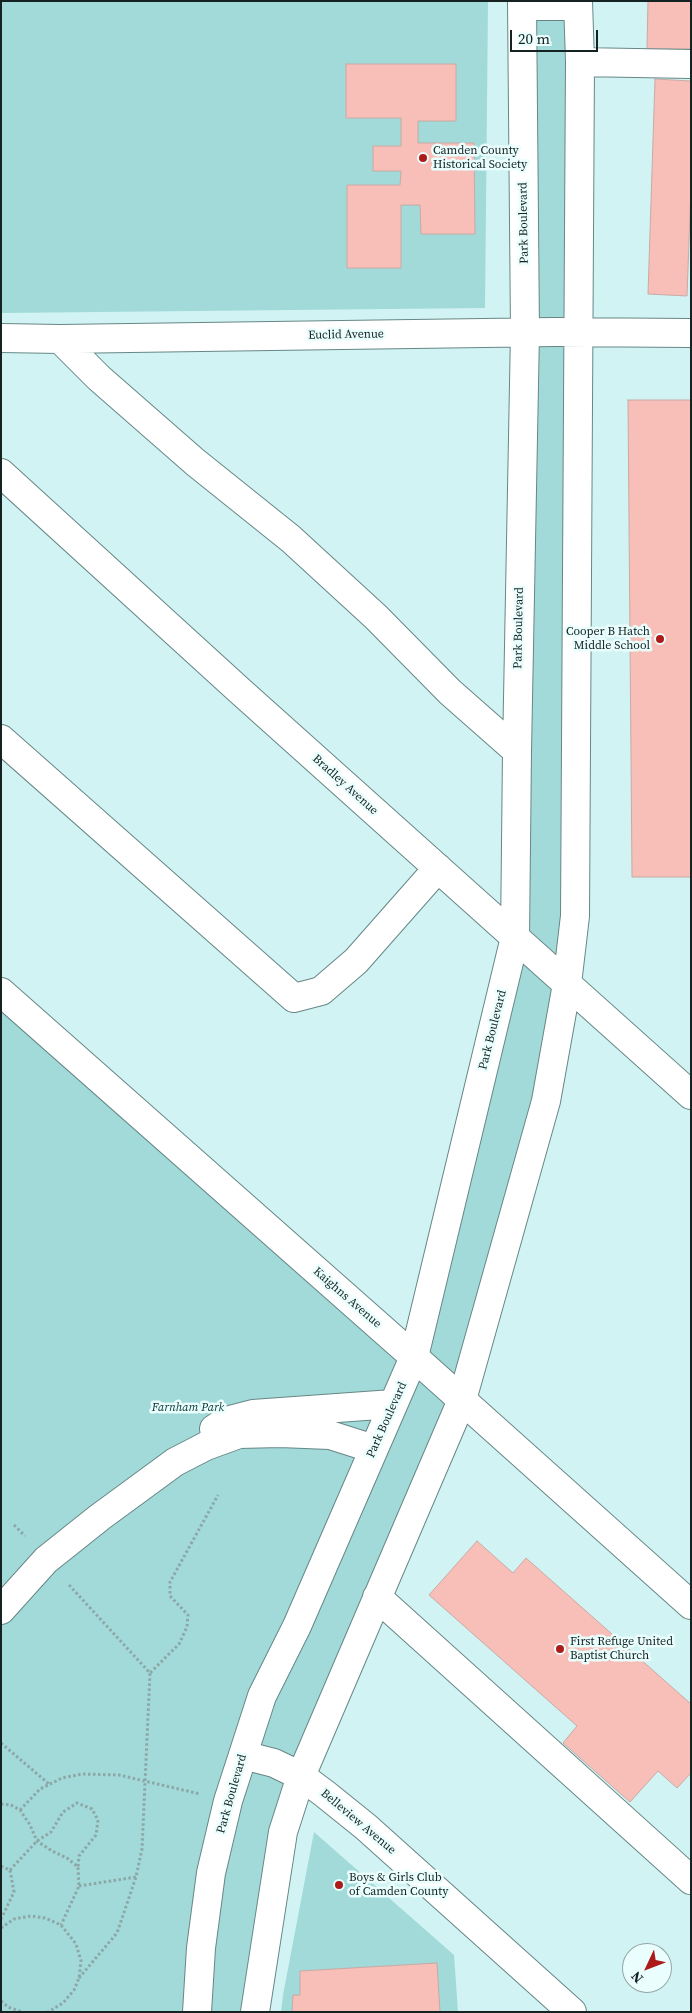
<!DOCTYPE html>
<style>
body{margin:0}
#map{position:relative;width:692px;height:2013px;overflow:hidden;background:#d1f3f3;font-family:"Source Serif 4",serif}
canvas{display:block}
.frame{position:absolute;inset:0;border:2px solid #152222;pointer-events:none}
.north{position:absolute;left:622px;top:1943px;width:50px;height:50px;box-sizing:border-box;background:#e9fefd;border:1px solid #94a6a5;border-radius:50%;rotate:227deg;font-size:14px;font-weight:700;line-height:20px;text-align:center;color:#152222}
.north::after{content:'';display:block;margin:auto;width:18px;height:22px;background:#ac1b1a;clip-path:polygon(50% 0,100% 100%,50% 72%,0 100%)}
.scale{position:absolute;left:510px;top:30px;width:88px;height:22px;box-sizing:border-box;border:2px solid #152222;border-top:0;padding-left:6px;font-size:15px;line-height:18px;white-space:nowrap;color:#152222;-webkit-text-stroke:4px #e9fefd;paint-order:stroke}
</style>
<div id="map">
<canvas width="692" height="2013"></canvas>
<div class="frame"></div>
<div class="north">N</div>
<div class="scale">20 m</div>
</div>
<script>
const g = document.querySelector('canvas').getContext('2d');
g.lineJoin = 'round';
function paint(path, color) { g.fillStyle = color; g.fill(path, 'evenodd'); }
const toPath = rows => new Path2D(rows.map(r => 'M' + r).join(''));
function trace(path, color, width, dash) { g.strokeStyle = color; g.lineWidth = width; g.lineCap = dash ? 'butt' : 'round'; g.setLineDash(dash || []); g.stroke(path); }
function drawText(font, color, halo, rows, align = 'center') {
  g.font = font + ' "Source Serif 4",serif'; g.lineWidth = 5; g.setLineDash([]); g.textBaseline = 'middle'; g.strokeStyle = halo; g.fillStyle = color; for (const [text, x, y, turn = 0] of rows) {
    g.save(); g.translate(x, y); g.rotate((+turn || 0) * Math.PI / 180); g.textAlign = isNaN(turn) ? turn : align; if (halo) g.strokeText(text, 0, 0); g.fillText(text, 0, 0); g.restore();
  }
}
paint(toPath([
 [1,1,488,1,485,308,1,313],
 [522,1,578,1,575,916,471,1370,301,1776,255,2012,1,2012,1,992,414,1357,515,937],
 [314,1832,454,1955,458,2012,281,2012,283,1995]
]), '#a1dad9');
const building = toPath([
 [648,1,691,1,691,49,647,49,648,1],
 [346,64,456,64,456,121,418,121,418,143,474,143,475,234,421,234,420,205,401,205,401,268,347,268,347,185,400,185,401,171,373,171,373,146,401,146,401,118,346,118,346,64],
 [655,79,691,81,691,187,687,296,648,294,655,79],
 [628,400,691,400,691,877,632,877,628,400],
 [477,1541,513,1573,526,1558,691,1704,691,1773,677,1788,658,1771,630,1802,563,1743,577,1726,429,1595,477,1541],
 [437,1963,440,2012,292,2012,293,1995,300,1995,300,1971,437,1963]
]);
paint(building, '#f7bfb7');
trace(building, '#c8aaa5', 1);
const minor = toPath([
 [522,6,578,6],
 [580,62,691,64],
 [1,338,60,339,554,332,691,333],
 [60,339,99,378,195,462,291,539,376,617,450,692,517,751],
 [1,473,239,690,691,1095],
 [1,739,294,998,321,991,356,961,438,868],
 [214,1429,226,1421,253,1414,393,1404],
 [377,1597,691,1880],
 [1,1610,46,1560,100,1517,175,1462,206,1446,239,1434,280,1433,330,1435,374,1449],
 [243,1755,274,1763,301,1776,325,1794,366,1827,572,2012],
 [197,2012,201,1948,211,1873,228,1801,262,1696,297,1626,414,1357,515,937,517,751,525,332,522,1],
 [255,2012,283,1832,301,1776,462,1400,546,1101,567,984,575,916,580,62,578,1]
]);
const major = toPath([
 [1,992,414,1357,691,1605]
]);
trace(minor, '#678786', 30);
trace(major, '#678786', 30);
trace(toPath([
 [14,1525,25,1536],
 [69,1585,150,1673,179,1644,187,1627,188,1615,170,1596,170,1582,218,1495],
 [1,1743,49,1784],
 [1,1804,11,1805,20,1810,30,1825,37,1841,52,1851,67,1858,78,1867,79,1886,61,1925],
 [20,1810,40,1789,62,1778,82,1774,119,1775,200,1794],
 [1,1866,10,1870,14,1892,1,1919],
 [10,1870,37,1841,51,1832,63,1812,77,1803,92,1809,98,1820,96,1835,79,1856,78,1867],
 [79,1886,136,1877],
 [1,1928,14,1919,31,1916,45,1918,61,1925,76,1944,81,1961,79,1978,74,1990,63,2003,48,2012],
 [79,1978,117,1933,136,1877,142,1849,150,1673],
 [1,2001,8,2007,22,2012]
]), '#8da7a7', 3, [2.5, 2.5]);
trace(minor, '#fff', 28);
trace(major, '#fff', 28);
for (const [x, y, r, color] of [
 [423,158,5,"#ac1b1a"],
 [660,639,5,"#ac1b1a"],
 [560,1649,5,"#ac1b1a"],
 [339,1885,5,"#ac1b1a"]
]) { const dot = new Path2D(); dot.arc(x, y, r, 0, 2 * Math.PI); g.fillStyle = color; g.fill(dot); trace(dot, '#e9fefd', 2); }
drawText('12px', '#152222', '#e9fefd', [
 ["Camden County",433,151],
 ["Historical Society",433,165],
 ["Cooper B Hatch",650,632,"right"],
 ["Middle School",650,646,"right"],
 ["First Refuge United",570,1642],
 ["Baptist Church",570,1656],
 ["Boys & Girls Club",349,1878],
 ["of Camden County",349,1892]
], 'left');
drawText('12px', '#152222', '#e9fefd', [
 ["Park Boulevard",524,223,-91],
 ["Euclid Avenue",346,335,-1],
 ["Park Boulevard",519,628,-89],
 ["Bradley Avenue",345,785,42],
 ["Park Boulevard",493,1030,-76],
 ["Kaighns Avenue",347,1298,41],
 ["Park Boulevard",387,1420,-66],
 ["Park Boulevard",232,1794,-74],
 ["Belleview Avenue",358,1822,40]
]);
drawText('italic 12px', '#073232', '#e9fefd', [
 ["Farnham Park",188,1408]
]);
</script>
